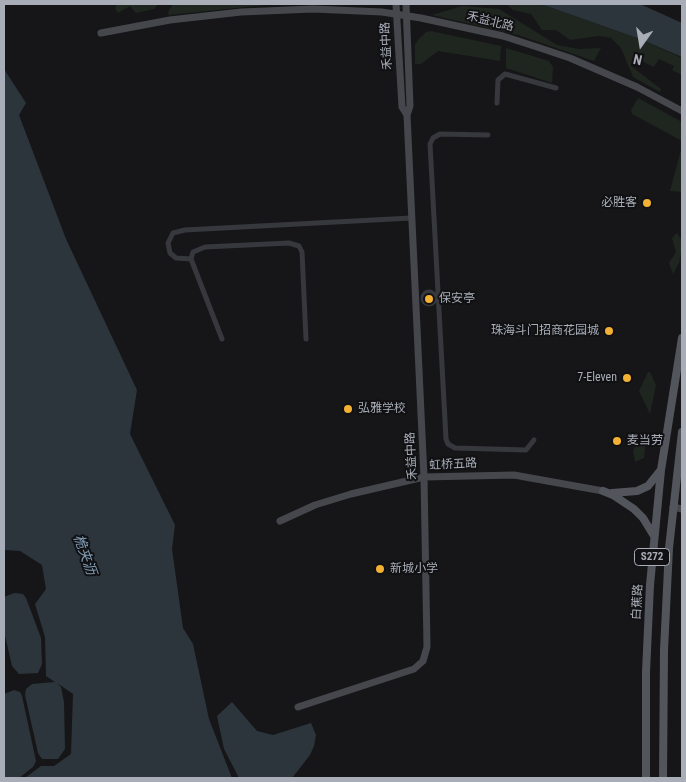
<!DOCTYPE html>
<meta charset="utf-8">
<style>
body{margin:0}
#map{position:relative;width:686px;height:782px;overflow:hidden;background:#161618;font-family:"Roboto Condensed",sans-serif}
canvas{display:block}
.frame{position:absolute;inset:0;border:5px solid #a8adb8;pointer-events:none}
.north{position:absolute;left:616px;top:20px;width:50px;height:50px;-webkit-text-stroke:4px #111113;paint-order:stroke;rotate:193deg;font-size:14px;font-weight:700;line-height:20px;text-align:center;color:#a8adb8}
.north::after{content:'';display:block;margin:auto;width:18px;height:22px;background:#a8adb8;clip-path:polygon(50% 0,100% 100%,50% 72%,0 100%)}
</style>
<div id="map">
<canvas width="686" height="782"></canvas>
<div class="frame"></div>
<div class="north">N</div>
</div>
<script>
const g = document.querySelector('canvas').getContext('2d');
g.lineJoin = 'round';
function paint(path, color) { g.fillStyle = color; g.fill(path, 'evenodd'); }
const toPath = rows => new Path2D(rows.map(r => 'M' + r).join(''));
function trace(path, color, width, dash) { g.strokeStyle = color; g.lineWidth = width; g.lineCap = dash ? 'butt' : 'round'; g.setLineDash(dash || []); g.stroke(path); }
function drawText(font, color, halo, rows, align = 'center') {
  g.font = font + ' "Roboto Condensed","Noto Sans SC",sans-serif'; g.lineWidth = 4; g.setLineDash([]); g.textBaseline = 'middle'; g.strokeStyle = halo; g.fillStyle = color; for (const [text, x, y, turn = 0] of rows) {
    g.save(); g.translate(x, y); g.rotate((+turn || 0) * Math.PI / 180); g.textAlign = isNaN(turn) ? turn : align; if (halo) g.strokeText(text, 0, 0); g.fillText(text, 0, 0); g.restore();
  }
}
paint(toPath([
 [117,4,158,4,154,9,136,13,130,6,118,13,115,8],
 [173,4,197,5,266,5,169,15,168,12],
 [506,4,541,4,640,39,682,58,682,75,672,70,674,66,659,59,654,67,635,58,631,66,661,89,660,92,633,77,621,48,611,38,599,36,570,40,556,30,542,30,531,14,513,10],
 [462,6,499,9,557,45,579,49,601,48,594,61,518,35,432,15],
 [431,31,501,46,500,61,438,51,421,64,415,64,415,45,418,40,426,32],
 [506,48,549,61,553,67,552,83,506,68],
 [638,98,682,122,682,141,632,114,631,110],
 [682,146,682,192,670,191],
 [677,233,682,241,682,248,679,263,673,274,669,263,676,252,672,238],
 [648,372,650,372,656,385,650,414,639,391],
 [647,431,644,458,635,462,633,450]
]), '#1e261f');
paint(toPath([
 [541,4,640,4,682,23,682,57,640,39],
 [4,69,26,103,19,115,66,239,137,390,130,434,175,525,172,549,183,628,193,644,209,719,232,778,25,778,41,766,54,766,71,754,73,694,57,683,61,687,64,702,65,749,58,759,42,759,38,753,25,695,26,689,32,684,55,682,46,676,45,637,35,604,46,589,42,565,20,551,4,550],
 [14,593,23,594,26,598,41,638,42,664,38,673,19,674,12,666,4,631,4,597],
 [14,690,20,692,22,696,36,761,33,767,19,778,4,778,4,694],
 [232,702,257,731,273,735,311,723,316,735,314,746,310,755,292,778,239,778,224,749,217,716]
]), '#2c353c');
trace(toPath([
 [497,103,498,80,505,74,556,88],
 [488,135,440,134,433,138,430,144,446,439,448,444,455,448,526,450,534,440],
 [191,259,176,258,170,253,168,243,173,233,185,230,411,218],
 '423 298a6 6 0 1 1 12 0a6 6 0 1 1-12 0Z',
 [222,339,191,259,193,252,205,247,289,243,299,246,302,252,306,339]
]), '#37383d', 5);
trace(toPath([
 [396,4,402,107,407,115],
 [101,33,170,20,241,12,313,9,382,12,421,18,503,36,537,47,570,58,637,87,682,111],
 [673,507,682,509],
 [280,521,315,505,351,494,424,477,514,475,603,491],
 [298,707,414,669,423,661,427,647,424,477,407,115,410,106,406,4]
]), '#45474d', 7);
trace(toPath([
 [603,491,613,495,634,509,643,518,654,536],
 [612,493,637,491,648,486,660,471],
 [646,778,646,672,650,585,661,470,682,338],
 [663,778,664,650,669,548,682,432]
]), '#53555c', 8);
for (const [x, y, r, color] of [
 [647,203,5,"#f2b134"],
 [429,299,5,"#f2b134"],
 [609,331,5,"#f2b134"],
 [627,378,5,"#f2b134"],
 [348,409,5,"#f2b134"],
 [617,441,5,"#f2b134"],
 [380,569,5,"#f2b134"]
]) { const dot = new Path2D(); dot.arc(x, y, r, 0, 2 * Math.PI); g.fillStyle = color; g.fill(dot); trace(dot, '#111113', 2); }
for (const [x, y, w] of [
 [652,557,35]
]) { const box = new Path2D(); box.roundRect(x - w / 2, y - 8.5, w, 17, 4); g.fillStyle = '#111113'; g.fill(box); trace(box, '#a8adb8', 1); }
drawText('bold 11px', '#a8adb8', null, [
 ["S272",652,557]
]);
drawText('12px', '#a8adb8', '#111113', [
 ["禾益北路",490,22,14],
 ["禾益中路",387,46,-93],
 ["禾益中路",412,456,-93],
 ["虹桥五路",453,465,-3],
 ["白蕉路",638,602,-87]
]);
drawText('12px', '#a8adb8', '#111113', [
 ["必胜客",637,203,"right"],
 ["保安亭",439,299],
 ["珠海斗门招商花园城",599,331,"right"],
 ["7-Eleven",617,378,"right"],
 ["弘雅学校",358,409],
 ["麦当劳",627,441],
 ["新城小学",390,569]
], 'left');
drawText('italic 14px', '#7f9bb3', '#111113', [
 ["桅夹沥",84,555,70]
]);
</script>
